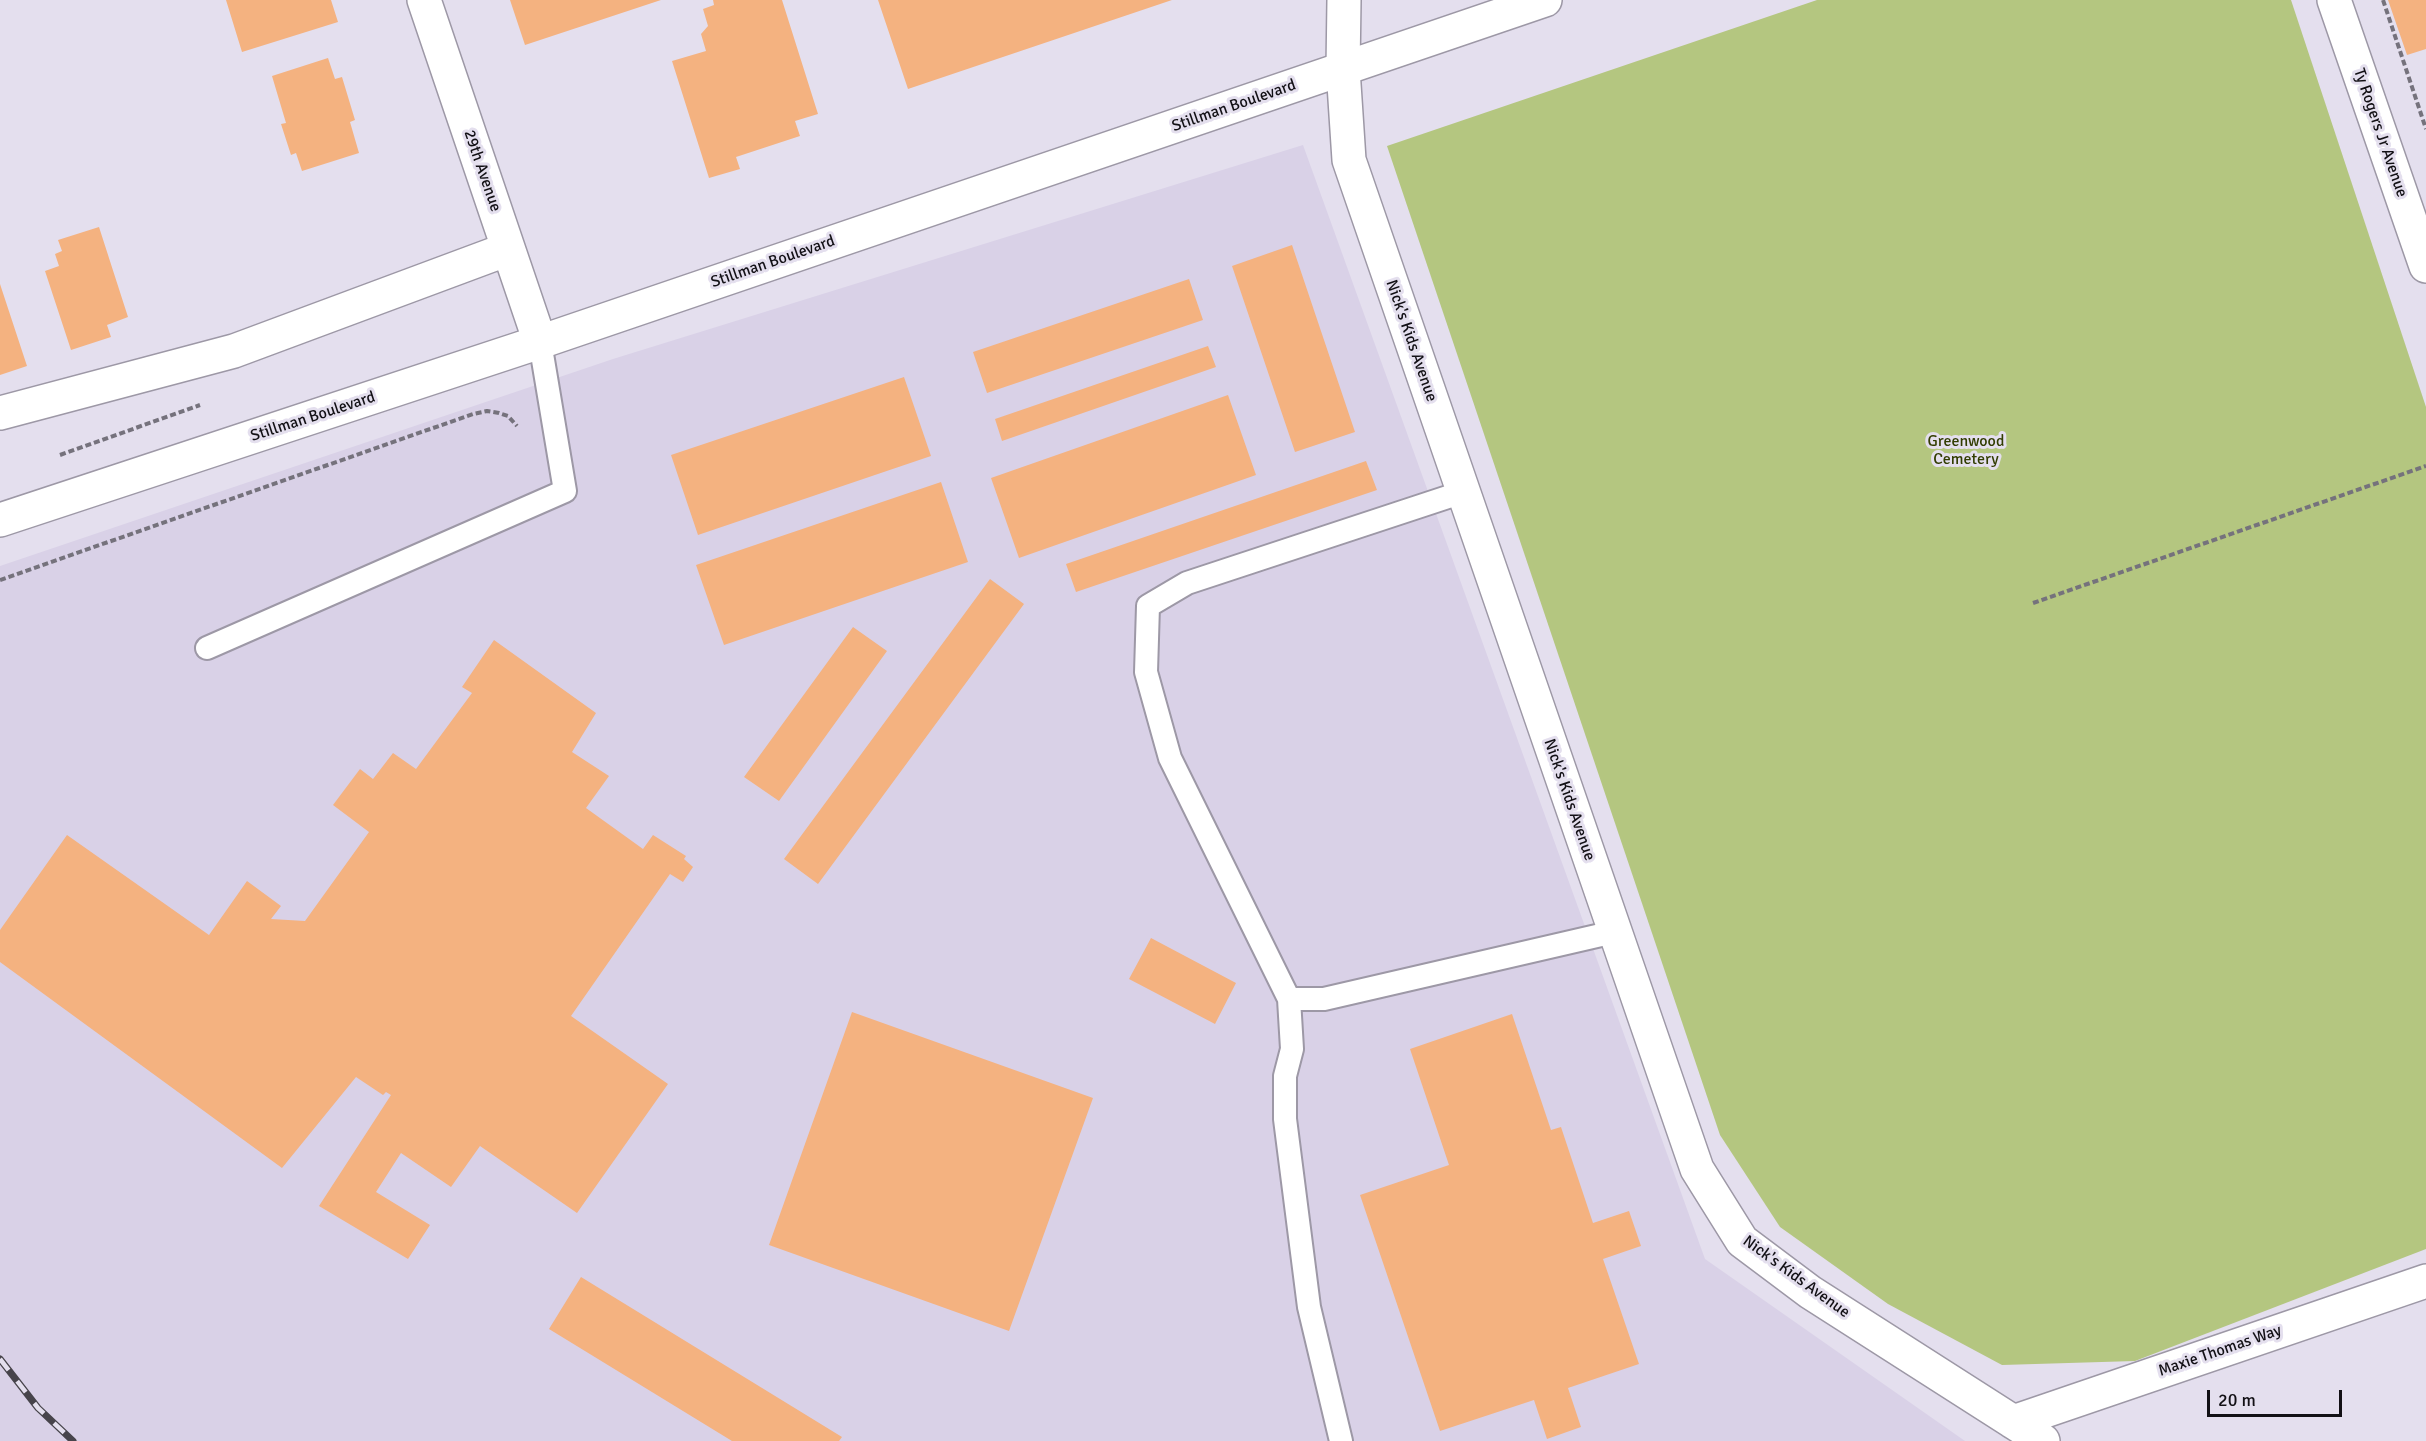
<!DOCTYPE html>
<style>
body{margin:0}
#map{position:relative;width:2426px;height:1441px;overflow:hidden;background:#e4dfee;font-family:Signika,sans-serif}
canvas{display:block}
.scale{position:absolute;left:2207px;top:1390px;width:135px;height:27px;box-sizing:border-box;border:3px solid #121015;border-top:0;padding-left:8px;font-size:18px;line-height:21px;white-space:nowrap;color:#121015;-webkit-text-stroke:4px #e4dfee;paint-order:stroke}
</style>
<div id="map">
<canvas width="2426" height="1441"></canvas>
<div class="scale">20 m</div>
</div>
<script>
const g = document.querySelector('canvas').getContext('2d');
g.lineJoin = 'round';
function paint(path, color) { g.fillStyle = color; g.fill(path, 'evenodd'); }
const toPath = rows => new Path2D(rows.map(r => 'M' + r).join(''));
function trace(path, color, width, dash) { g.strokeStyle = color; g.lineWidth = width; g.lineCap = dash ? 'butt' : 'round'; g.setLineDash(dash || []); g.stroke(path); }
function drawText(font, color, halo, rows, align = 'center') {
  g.font = font + ' Signika,sans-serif'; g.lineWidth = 6; g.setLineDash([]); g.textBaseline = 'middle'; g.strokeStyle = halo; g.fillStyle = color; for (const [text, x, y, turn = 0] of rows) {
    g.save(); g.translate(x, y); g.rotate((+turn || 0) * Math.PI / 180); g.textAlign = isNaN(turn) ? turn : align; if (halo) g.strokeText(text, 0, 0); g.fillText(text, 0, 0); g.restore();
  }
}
paint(toPath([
 [1303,145,1705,1259,1965,1441,0,1441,0,566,613,359]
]), '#d9d1e7');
paint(toPath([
 [1817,0,2291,0,2426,407,2426,1249,2135,1361,2002,1365,1888,1304,1780,1227,1720,1135,1387,146]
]), '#b4c680');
paint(toPath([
 [226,0,331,0,338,22,242,52],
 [510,0,661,0,525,45],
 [713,0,782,0,818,114,795,121,800,136,736,157,740,169,709,178,672,61,706,51,701,34,708,26,703,9,714,5],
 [878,0,1172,0,908,89],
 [2388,0,2426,0,2426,49,2407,55],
 [328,58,335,79,342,77,355,120,350,122,359,153,302,171,296,153,291,155,281,124,286,123,272,76],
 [99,227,128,317,107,325,111,337,71,350,45,271,59,266,55,254,62,251,58,240],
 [1292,245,1355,432,1295,452,1232,266],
 [1189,279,1203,320,987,393,973,352],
 [0,284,27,366,0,375],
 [1208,346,1216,367,1002,441,995,419],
 [904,377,931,456,698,535,671,455],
 [1228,395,1256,475,1019,558,991,478],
 [1366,461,1377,490,1076,592,1066,564],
 [941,482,968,562,724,645,696,565],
 [990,579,1024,604,818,884,784,859],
 [853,627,887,651,779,801,744,777],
 [494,640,596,713,572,752,609,776,586,808,643,849,653,835,686,856,684,859,693,867,683,882,670,874,571,1016,668,1084,577,1213,480,1146,451,1187,401,1153,376,1192,430,1225,408,1259,319,1206,391,1095,386,1092,383,1095,356,1077,282,1168,0,962,0,930,67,835,209,935,247,881,281,906,271,919,305,921,369,832,333,805,360,769,373,779,393,753,416,769,472,693,462,687],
 [1151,938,1236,983,1215,1024,1129,979],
 [852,1012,1093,1098,1009,1331,769,1245],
 [1512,1014,1551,1130,1561,1127,1593,1223,1629,1211,1641,1246,1603,1259,1639,1364,1568,1388,1581,1427,1547,1439,1534,1400,1440,1431,1360,1195,1449,1165,1410,1049],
 [581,1277,842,1437,839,1441,732,1441,549,1329]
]), '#f4b280');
const lane = toPath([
 [207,648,565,491,540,342],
 [1289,999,1324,999,1614,932],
 [1341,1441,1309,1307,1285,1119,1285,1076,1292,1049,1289,999,1170,758,1146,672,1148,606,1187,583,1463,492]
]);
const street = toPath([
 [424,0,540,342],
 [1344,0,1343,69,1349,160,1697,1169,1742,1241,1810,1292,2043,1441],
 [2334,0,2426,266],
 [0,413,234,351,508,249],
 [2013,1422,2426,1281]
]);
const secondary = toPath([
 [0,520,540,342,1545,0]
]);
trace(lane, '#9d98a6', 26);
trace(street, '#9d98a6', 36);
trace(secondary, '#9d98a6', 36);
trace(toPath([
 [2383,0,2426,129],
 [60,455,200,405],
 [0,580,473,414,487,411,499,413,508,416,517,426],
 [2033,603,2426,466]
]), '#75727c', 4, [6, 3]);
trace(lane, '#fff', 22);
trace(street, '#fff', 33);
trace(secondary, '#fff', 33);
const rail = toPath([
 [0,1359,38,1408,73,1441]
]);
trace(rail, '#47444b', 7);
trace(rail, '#e4dfee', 4.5, [14]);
drawText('16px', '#121015', '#e4dfee', [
 ["Stillman Boulevard",1234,106,-19],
 ["Ty Rogers Jr Avenue",2380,133,71],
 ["29th Avenue",482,171,71],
 ["Stillman Boulevard",773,262,-19],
 ["Nick's Kids Avenue",1411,341,71],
 ["Stillman Boulevard",313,417,-18],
 ["Nick's Kids Avenue",1569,800,71],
 ["Nick's Kids Avenue",1796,1277,36],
 ["Maxie Thomas Way",2220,1351,-19]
]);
drawText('16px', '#323d02', '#e4dfee', [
 ["Greenwood",1966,442],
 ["Cemetery",1966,460]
]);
</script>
